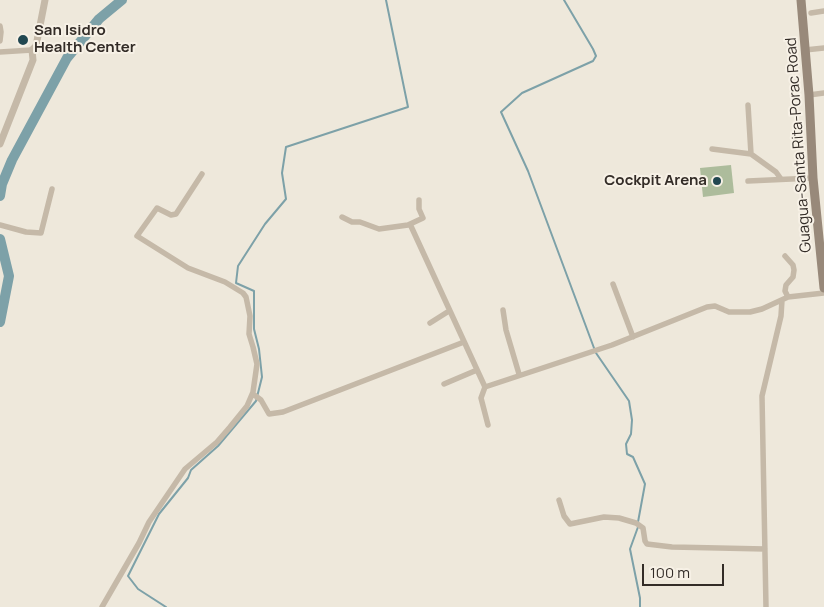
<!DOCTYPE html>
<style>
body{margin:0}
#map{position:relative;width:824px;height:607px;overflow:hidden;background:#eee8db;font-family:Manrope,sans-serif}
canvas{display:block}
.scale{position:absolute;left:642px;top:564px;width:82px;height:22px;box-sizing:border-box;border:2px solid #332c27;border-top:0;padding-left:6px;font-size:15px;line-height:18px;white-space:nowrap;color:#332c27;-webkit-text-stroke:4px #f7f1e6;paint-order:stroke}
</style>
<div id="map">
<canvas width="824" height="607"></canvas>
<div class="scale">100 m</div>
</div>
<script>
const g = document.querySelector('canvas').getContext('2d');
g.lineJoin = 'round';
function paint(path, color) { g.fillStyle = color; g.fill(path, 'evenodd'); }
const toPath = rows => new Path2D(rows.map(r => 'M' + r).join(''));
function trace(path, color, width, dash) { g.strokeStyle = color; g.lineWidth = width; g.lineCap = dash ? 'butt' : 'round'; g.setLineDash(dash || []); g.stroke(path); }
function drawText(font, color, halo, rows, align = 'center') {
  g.font = font + ' Manrope,sans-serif'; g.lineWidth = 4; g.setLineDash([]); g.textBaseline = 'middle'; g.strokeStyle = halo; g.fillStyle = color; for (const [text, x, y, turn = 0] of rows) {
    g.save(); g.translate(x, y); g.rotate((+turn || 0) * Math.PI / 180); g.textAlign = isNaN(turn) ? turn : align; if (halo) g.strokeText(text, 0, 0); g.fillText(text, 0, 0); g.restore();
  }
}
paint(toPath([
 [731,165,734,193,703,197,700,168]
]), '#adbc9c');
trace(toPath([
 [564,0,593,49,596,56,593,61,522,93,501,112,528,171,594,348],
 [596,353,629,401,632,420,631,434,626,444,627,454,633,457,645,484,638,522],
 [638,527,630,549,640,598,640,607],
 [166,607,138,589,128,576,159,514,188,478,191,470,218,446,256,401,262,377,259,349,254,329,254,291,236,283,238,266,265,224,286,199,282,173,286,147,408,107,386,0]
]), '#7da1a8', 2);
trace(toPath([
 [0,196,2,184,12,160,67,58,99,19,122,0],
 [0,239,9,276,0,322]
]), '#7da1a8', 10);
trace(toPath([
 [811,13,824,11],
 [0,26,1,32,0,41],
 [36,46,50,49],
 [805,50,824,48],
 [0,52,32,50],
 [809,95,824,93],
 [748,105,751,154],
 [712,149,751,154,776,172,781,179],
 [748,181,813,178],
 [342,217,352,222,360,222,379,229,408,225,423,218,419,209,419,200],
 [410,224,485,387,612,345,707,307,715,306,729,312,750,312,762,309,788,297,824,293],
 [0,225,26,232,41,233,52,189],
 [785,256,793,265,794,270,793,277,786,285,785,291,788,297],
 [613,284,633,337],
 [503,310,506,330,519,374],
 [430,323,449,311],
 [444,384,477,370],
 [485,387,481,398,488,425],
 [253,394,261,400,269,414,283,412,464,342],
 [559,500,564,516,570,524,604,517,619,518,636,523,643,528,645,541,647,544,672,547,765,549],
 [102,607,139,543,149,522,185,469,217,442,230,427,247,406,253,392,257,364,253,347,249,334,250,316,246,297,243,293,225,282,188,268,137,236,157,208,171,215,176,214,202,174],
 [766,607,762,396,781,316,782,300]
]), '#c5b9a8', 5.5);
trace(toPath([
 [0,144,33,60,32,50,36,46,45,0]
]), '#c5b9a8', 7);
trace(toPath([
 [801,0,809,95,813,178,824,288]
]), '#98897a', 9);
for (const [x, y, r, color] of [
 [23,40,6,"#214750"],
 [717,181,5,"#214750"]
]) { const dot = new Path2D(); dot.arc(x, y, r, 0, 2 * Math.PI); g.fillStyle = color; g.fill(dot); trace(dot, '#f7f1e6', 2); }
drawText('bold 15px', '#332c27', '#f7f1e6', [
 ["San Isidro",34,31],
 ["Health Center",34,48],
 ["Cockpit Arena",707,181,"right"]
], 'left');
drawText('15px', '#332c27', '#f7f1e6', [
 ["Guagua-Santa Rita-Porac Road",799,145,-94]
]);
</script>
